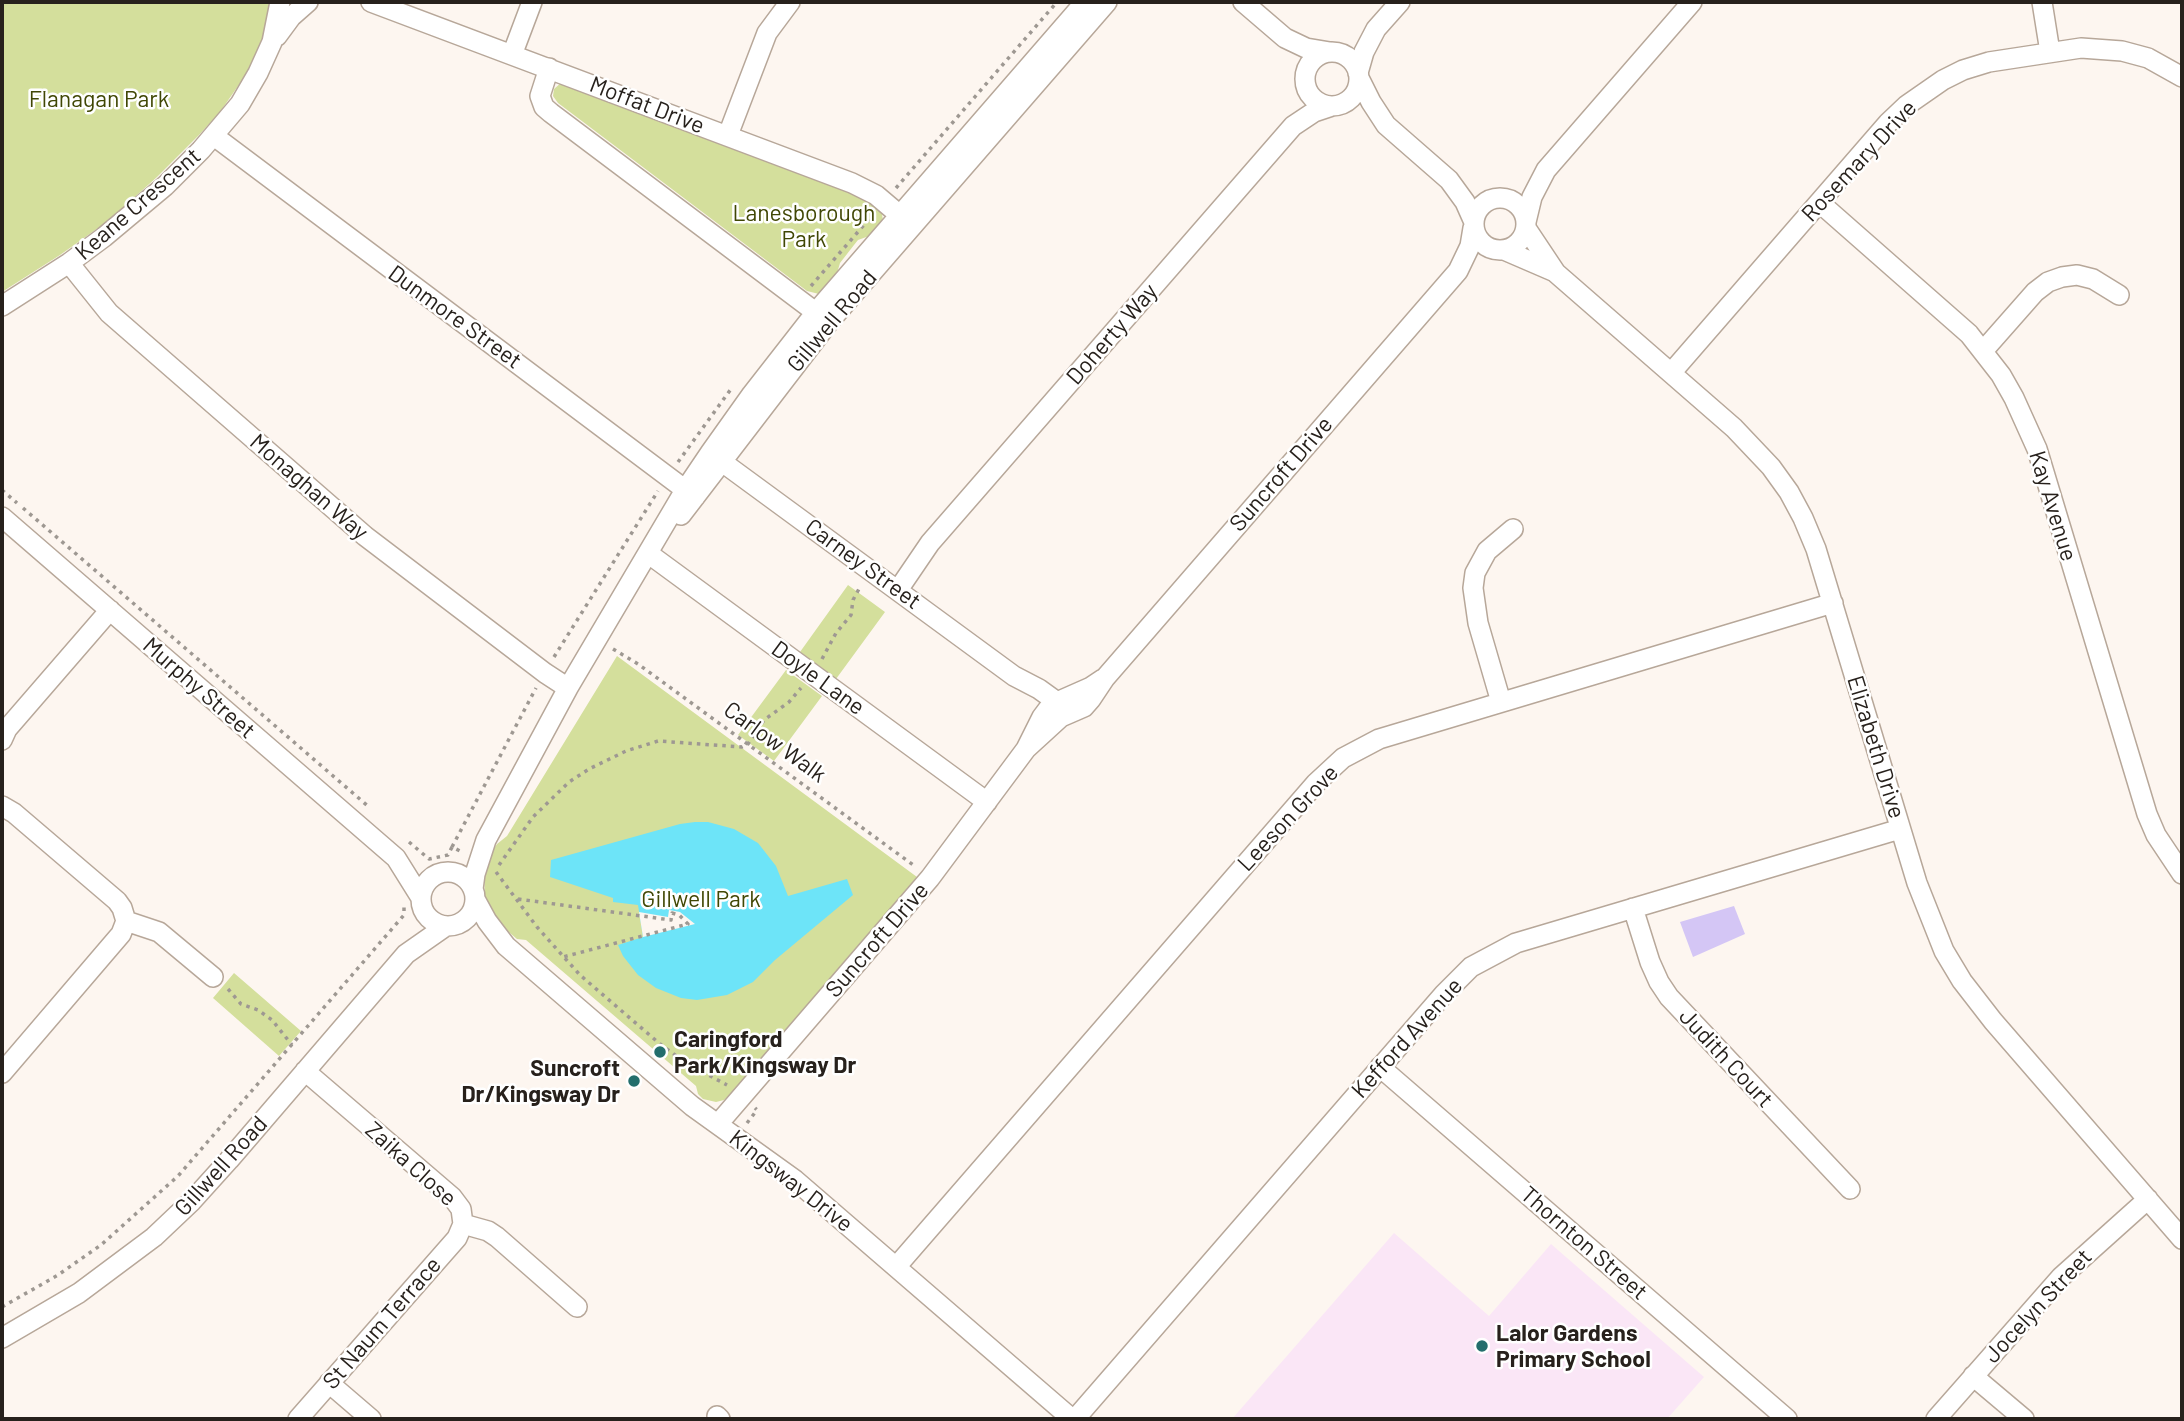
<!DOCTYPE html>
<style>
body{margin:0}
#map{position:relative;width:2184px;height:1421px;overflow:hidden;background:#fdf6f0;font-family:Barlow,sans-serif}
canvas{display:block}
.frame{position:absolute;inset:0;border:4px solid #27211c;pointer-events:none}
</style>
<div id="map">
<canvas width="2184" height="1421"></canvas>
<div class="frame"></div>
</div>
<script>
const g = document.querySelector('canvas').getContext('2d');
g.lineJoin = 'round';
function paint(path, color) { g.fillStyle = color; g.fill(path, 'evenodd'); }
const toPath = rows => new Path2D(rows.map(r => 'M' + r).join(''));
function trace(path, color, width, dash) { g.strokeStyle = color; g.lineWidth = width; g.lineCap = dash ? 'butt' : 'round'; g.setLineDash(dash || []); g.stroke(path); }
function drawText(font, color, halo, rows, align = 'center') {
  g.font = font + ' Barlow,sans-serif'; g.lineWidth = 5; g.setLineDash([]); g.textBaseline = 'middle'; g.strokeStyle = halo; g.fillStyle = color; for (const [text, x, y, turn = 0] of rows) {
    g.save(); g.translate(x, y); g.rotate((+turn || 0) * Math.PI / 180); g.textAlign = isNaN(turn) ? turn : align; if (halo) g.strokeText(text, 0, 0); g.fillText(text, 0, 0); g.restore();
  }
}
paint(toPath([
 [1394,1233,1489,1316,1551,1244,1704,1377,1667,1419,1232,1419]
]), '#fae6f6');
paint(toPath([
 [2,2,271,2,263,40,247,73,220,112,199,135,157,177,108,221,60,255,2,292],
 [562,82,861,194,876,204,882,214,883,221,872,235,858,240,854,245,840,263,835,280,819,294,807,291,558,103,553,96,554,89],
 [848,585,885,612,836,679,800,652],
 [617,656,917,877,732,1093,724,1100,716,1102,703,1099,698,1094,696,1086,526,940,517,939,498,923,485,898,484,875,488,857,497,844,507,836],
 [786,670,822,696,774,761,738,735],
 [234,973,301,1031,279,1056,213,998]
]), '#d4df9c');
paint(toPath([
 [695,822,708,822,734,829,758,843,776,866,788,896,847,879,853,895,775,960,753,982,727,995,697,1000,681,998,656,988,638,975,623,956,618,945,643,937,638,905,613,902,613,898,550,877,551,860,680,824]
]), '#6de4f8');
paint(toPath([
 [669,910,680,912,695,924,643,937,639,912,668,917]
]), '#fdf6f0');
paint(toPath([
 [1734,906,1745,934,1693,957,1680,922]
]), '#d4c6f5');
const minor = toPath([
 [371,2,852,183,876,195,909,223],
 [1243,2,1285,38,1306,48,1330,52],
 [2042,2,2050,52],
 [277,36,291,17,308,2],
 '1305 79a27 27 0 1 1 54 0a27 27 0 1 1-54 0Z',
 [512,55,532,2],
 [549,68,540,96,544,107,551,113,826,320],
 [1358,73,1364,52,1376,29,1400,2],
 [1359,78,1371,102,1386,125,1449,180,1465,202,1473,220],
 [728,135,767,33,790,2],
 [214,136,695,497],
 '1474 224a26 26 0 1 1 52 0a26 26 0 1 1-52 0Z',
 [1820,203,1969,334,2001,375,2014,398,2037,449,2147,814,2156,835,2182,874],
 [1526,222,1532,197,1546,170,1692,2],
 [1526,228,1556,273,1734,428,1771,467,1789,492,1803,518,1816,549,1917,883,1944,951,1962,981,1993,1021,2182,1239],
 [1504,250,1555,272],
 [69,263,109,313,365,536,545,673,568,688],
 [2,306,69,263,104,237,165,186,201,150,240,104,258,73,272,42,280,2],
 [1983,351,2035,292,2048,282,2062,277,2077,275,2093,279,2119,295],
 [1671,373,1888,123,1907,105,1943,80,1963,70,1989,62,2081,48,2122,51,2148,58,2182,77],
 [714,456,1014,676,1039,689,1057,702,1060,714],
 [681,515,829,322,1107,2],
 [2,517,396,858,421,898],
 [649,554,987,802],
 [898,590,930,543,1293,126,1314,112,1332,106],
 [1501,702,1478,623,1473,588,1475,573,1487,551,1513,529],
 [2,740,7,729,110,610],
 [1026,749,1061,717,1084,707,1091,699,1105,678,1458,271,1470,246,1473,228],
 [2,806,14,813,117,901,122,908,126,921],
 '421 899a27 27 0 1 1 54 0a27 27 0 1 1-54 0Z',
 [473,889,475,874,486,840,568,688,685,490,710,453,752,394,816,312,1085,2],
 [475,899,487,921,506,946,692,1106,795,1180,1072,1419],
 [1633,908,1650,962,1659,982,1669,997,1850,1189],
 [126,921,159,932,213,977],
 [1380,1067,1787,1419],
 [305,1071,452,1197,461,1209,463,1224,488,1231,497,1237,577,1307],
 [2,1073,109,948,121,934,126,921],
 [718,1124,930,878,1026,749,1042,717,1048,709,1057,702,1091,687,1103,679],
 [896,1267,1316,783,1343,758,1379,739,1833,603],
 [2,1338,79,1293,154,1237,192,1201,229,1160,406,954,446,926],
 [1973,1376,2024,1419],
 [329,1383,371,1419],
 [717,1416,720,1419],
 [298,1419,457,1238,463,1224],
 [1075,1419,1444,994,1471,967,1516,943,1900,829],
 [1936,1419,2061,1277,2148,1199]
]);
trace(minor, '#b7a799', 22);
trace(toPath([
 [896,188,1057,2],
 [811,286,870,218],
 [678,462,731,389],
 [2,490,17,503],
 [23,508,369,807],
 [613,649,638,664,916,867],
 [554,657,658,491],
 [822,659,836,633,851,615,853,600,860,587],
 [409,842,429,859,448,855,452,847,462,852],
 [452,847,536,688],
 [499,865,533,817,569,782,589,769,626,751,658,741,742,747,748,744,764,720,789,702,801,688],
 [496,872,537,927,580,975,660,1044,686,1063,727,1085],
 [518,899,671,920,672,913,679,915,688,924,563,957],
 [228,989,241,1004,258,1010,272,1020,292,1045],
 [747,1123,757,1110,755,1108],
 [2,1307,58,1275,101,1245,178,1176,404,915,404,906]
]), '#9e9892', 3.5, [3.5, 5]);
trace(minor, '#fff', 19);
for (const [x, y, r, color] of [
 [660,1052,7,"#236e6c"],
 [634,1081,7,"#236e6c"],
 [1482,1346,7,"#236e6c"]
]) { const dot = new Path2D(); dot.arc(x, y, r, 0, 2 * Math.PI); g.fillStyle = color; g.fill(dot); trace(dot, '#fff', 2.5); }
drawText('23px', '#404704', '#fff', [
 ["Flanagan Park",99,99],
 ["Lanesborough",804,213],
 ["Park",804,239],
 ["Gillwell Park",701,899]
]);
drawText('23px', '#27211c', '#fff', [
 ["Moffat Drive",647,105,21],
 ["Rosemary Drive",1859,161,-47],
 ["Keane Crescent",138,204,-41],
 ["Dunmore Street",455,317,36],
 ["Gillwell Road",832,321,-50],
 ["Doherty Way",1112,334,-49],
 ["Suncroft Drive",1281,474,-49],
 ["Monaghan Way",309,487,41],
 ["Kay Avenue",2053,506,73],
 ["Carney Street",863,564,36],
 ["Doyle Lane",818,678,36],
 ["Murphy Street",199,688,41],
 ["Carlow Walk",775,742,36],
 ["Elizabeth Drive",1876,747,73],
 ["Leeson Grove",1288,818,-47],
 ["Suncroft Drive",877,940,-49],
 ["Kefford Avenue",1407,1038,-48],
 ["Judith Court",1726,1058,47],
 ["Zaika Close",411,1164,42],
 ["Gillwell Road",221,1166,-48],
 ["Kingsway Drive",791,1181,38],
 ["Thornton Street",1584,1243,41],
 ["Jocelyn Street",2038,1306,-47],
 ["St Naum Terrace",382,1323,-49]
]);
drawText('bold 23px', '#27211c', '#fff', [
 ["Caringford",674,1039],
 ["Park/Kingsway Dr",674,1065],
 ["Suncroft",620,1068,"right"],
 ["Dr/Kingsway Dr",620,1094,"right"],
 ["Lalor Gardens",1496,1333],
 ["Primary School",1496,1359]
], 'left');
</script>
